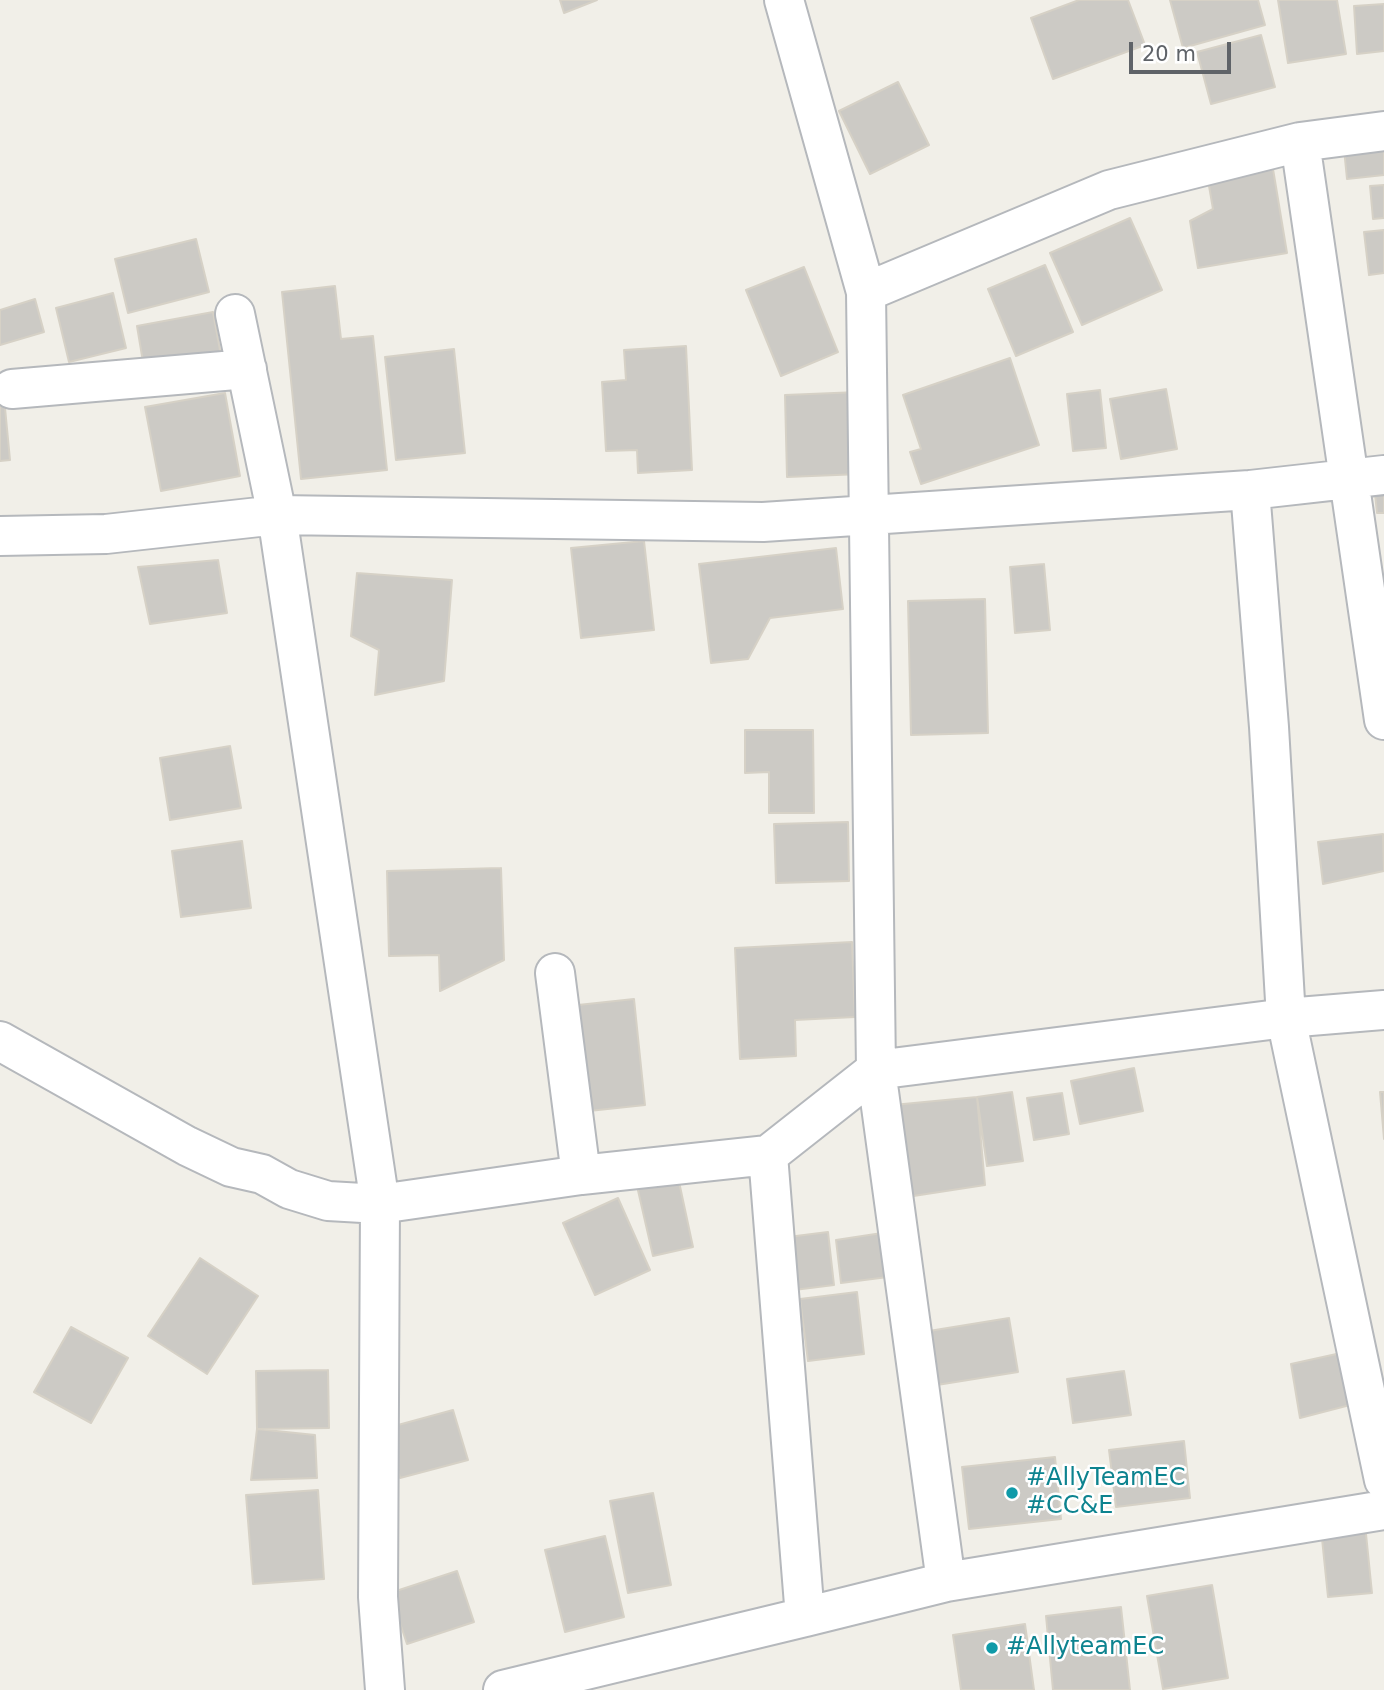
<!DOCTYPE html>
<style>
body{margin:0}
#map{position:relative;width:1384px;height:1690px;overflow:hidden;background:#f1efe8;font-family:"DejaVu Sans",sans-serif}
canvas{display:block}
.scale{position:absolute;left:1129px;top:42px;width:102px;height:32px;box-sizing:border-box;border:4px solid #5f6368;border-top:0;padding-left:9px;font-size:21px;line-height:24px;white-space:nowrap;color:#5f6368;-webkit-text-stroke:5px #fff;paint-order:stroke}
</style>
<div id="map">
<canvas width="1384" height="1690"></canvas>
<div class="scale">20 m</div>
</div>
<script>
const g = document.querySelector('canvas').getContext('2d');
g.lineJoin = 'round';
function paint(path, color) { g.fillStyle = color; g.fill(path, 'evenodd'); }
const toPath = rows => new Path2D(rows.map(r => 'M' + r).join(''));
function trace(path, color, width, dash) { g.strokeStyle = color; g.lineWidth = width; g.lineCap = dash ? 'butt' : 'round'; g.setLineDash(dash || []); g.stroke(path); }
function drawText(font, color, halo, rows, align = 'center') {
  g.font = font + ' "DejaVu Sans",sans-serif'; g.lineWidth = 5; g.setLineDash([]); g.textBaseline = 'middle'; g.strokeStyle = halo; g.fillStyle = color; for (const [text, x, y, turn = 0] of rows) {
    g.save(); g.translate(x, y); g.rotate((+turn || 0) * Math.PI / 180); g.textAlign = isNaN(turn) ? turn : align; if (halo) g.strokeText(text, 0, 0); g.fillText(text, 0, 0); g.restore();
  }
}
const building = toPath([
 [560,0,597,0,564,13,560,0],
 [1079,0,1128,0,1145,45,1053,79,1031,18,1079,0],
 [1170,0,1258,0,1265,25,1183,48,1170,0],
 [1278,0,1337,0,1346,54,1288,63,1278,0],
 [1384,4,1384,51,1357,54,1354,6,1384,4],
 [1261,35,1275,87,1211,104,1197,52,1261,35],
 [898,82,929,145,870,174,839,111,898,82],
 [1384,145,1384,175,1347,179,1344,149,1384,145],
 [1273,169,1287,253,1198,268,1190,221,1213,209,1208,180,1273,169],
 [1384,185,1384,218,1373,219,1370,186,1384,185],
 [1130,218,1162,290,1082,325,1050,253,1130,218],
 [1384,230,1384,273,1369,275,1364,232,1384,230],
 [196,239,209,292,128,313,115,259,196,239],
 [1045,265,1073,332,1016,356,988,289,1045,265],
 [804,267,838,352,781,376,746,290,804,267],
 [335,286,341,339,373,336,387,470,301,479,282,292,335,286],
 [113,293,126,348,69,362,56,308,113,293],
 [35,299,44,332,0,345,0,310,35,299],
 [213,312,222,361,145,374,137,326,213,312],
 [686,346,692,470,638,473,637,450,606,451,602,382,626,380,624,350,686,346],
 [454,349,465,453,396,460,385,357,454,349],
 [1010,358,1039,445,921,484,910,452,921,449,903,395,1010,358],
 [0,387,3,387,10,460,0,461,0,387],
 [1166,389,1177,449,1121,459,1110,399,1166,389],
 [1100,390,1106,448,1073,451,1067,394,1100,390],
 [859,392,861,474,787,477,785,395,859,392],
 [225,393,240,476,161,491,145,407,225,393],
 [1384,493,1384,513,1377,513,1375,494,1384,493],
 [644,541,654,630,581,638,571,548,644,541],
 [836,548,843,609,770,618,748,659,711,663,699,564,836,548],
 [218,560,227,613,150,624,138,567,218,560],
 [1044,564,1050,630,1015,633,1010,567,1044,564],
 [357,573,452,580,444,681,375,695,379,650,351,636,357,573],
 [985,599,988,733,911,735,908,601,985,599],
 [745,730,813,730,814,813,769,813,769,772,745,773,745,730],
 [230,746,241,808,170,820,160,758,230,746],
 [848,822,849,881,776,883,774,824,848,822],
 [1383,834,1384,871,1323,884,1318,842,1383,834],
 [242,841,251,908,181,917,172,851,242,841],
 [501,868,504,960,440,991,439,955,389,956,387,871,501,868],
 [852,942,855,1017,795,1020,796,1056,740,1059,735,948,852,942],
 [634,999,645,1105,589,1111,578,1005,634,999],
 [1134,1068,1143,1111,1080,1124,1071,1081,1134,1068],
 [1012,1092,1023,1161,987,1166,977,1097,1012,1092],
 [1380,1092,1384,1092,1384,1139,1380,1092],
 [1062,1093,1069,1134,1034,1140,1027,1098,1062,1093],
 [977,1097,985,1185,907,1197,893,1105,977,1097],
 [678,1177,693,1247,653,1256,637,1186,678,1177],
 [618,1198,650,1270,595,1295,563,1223,618,1198],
 [828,1232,834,1285,794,1290,788,1237,828,1232],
 [882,1233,888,1277,841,1283,836,1240,882,1233],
 [200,1258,258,1296,207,1374,148,1336,200,1258],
 [857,1292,864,1354,808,1361,800,1299,857,1292],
 [1009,1318,1018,1372,937,1385,929,1331,1009,1318],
 [71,1327,128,1358,91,1423,34,1392,71,1327],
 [1341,1353,1350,1405,1300,1418,1291,1364,1341,1353],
 [328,1370,329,1428,257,1429,256,1371,328,1370],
 [1124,1371,1131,1415,1073,1423,1067,1379,1124,1371],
 [453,1410,468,1460,400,1478,387,1428,453,1410],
 [257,1429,315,1435,317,1478,251,1480,257,1429],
 [1184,1441,1190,1498,1116,1507,1109,1450,1184,1441],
 [1055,1457,1061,1519,969,1529,962,1467,1055,1457],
 [318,1490,324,1579,253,1584,246,1495,318,1490],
 [653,1493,671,1585,628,1593,610,1501,653,1493],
 [1365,1524,1372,1593,1328,1597,1321,1529,1365,1524],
 [605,1536,624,1617,565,1632,545,1550,605,1536],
 [457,1571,474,1622,407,1644,390,1593,457,1571],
 [1212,1585,1228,1678,1163,1689,1147,1596,1212,1585],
 [1121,1607,1130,1690,1053,1690,1046,1616,1121,1607],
 [1025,1624,1034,1690,961,1690,953,1635,1025,1624]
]);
paint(building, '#cccac5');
trace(building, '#d6d1c6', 2);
const minor = toPath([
 [784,0,866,292,876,1070,946,1582],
 [1300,142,1384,720],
 [866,292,1109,190,1300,142,1384,131],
 [235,314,277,515,380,1204,378,1597,385,1690],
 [12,389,247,369],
 [1250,490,1269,727,1286,1018,1384,1480],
 [0,536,106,534,277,515,763,522,1250,490,1384,475],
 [555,973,581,1175],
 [0,1041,187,1146,231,1167,262,1174,289,1189,328,1201,380,1204,581,1175,768,1155,876,1070,1286,1018,1384,1010],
 [805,1617,946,1582,1384,1510],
 [503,1690,805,1617,768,1155]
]);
trace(minor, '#b5b8bc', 42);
trace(minor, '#fff', 38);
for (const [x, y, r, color] of [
 [1012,1493,7,"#0f9aa8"],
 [992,1648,7,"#0f9aa8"]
]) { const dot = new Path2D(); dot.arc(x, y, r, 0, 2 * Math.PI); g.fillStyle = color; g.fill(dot); trace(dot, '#fff', 2.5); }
drawText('24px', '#0d838f', '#fff', [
 ["#AllyTeamEC",1026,1479],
 ["#CC&E",1026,1507],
 ["#AllyteamEC",1006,1648]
], 'left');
</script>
